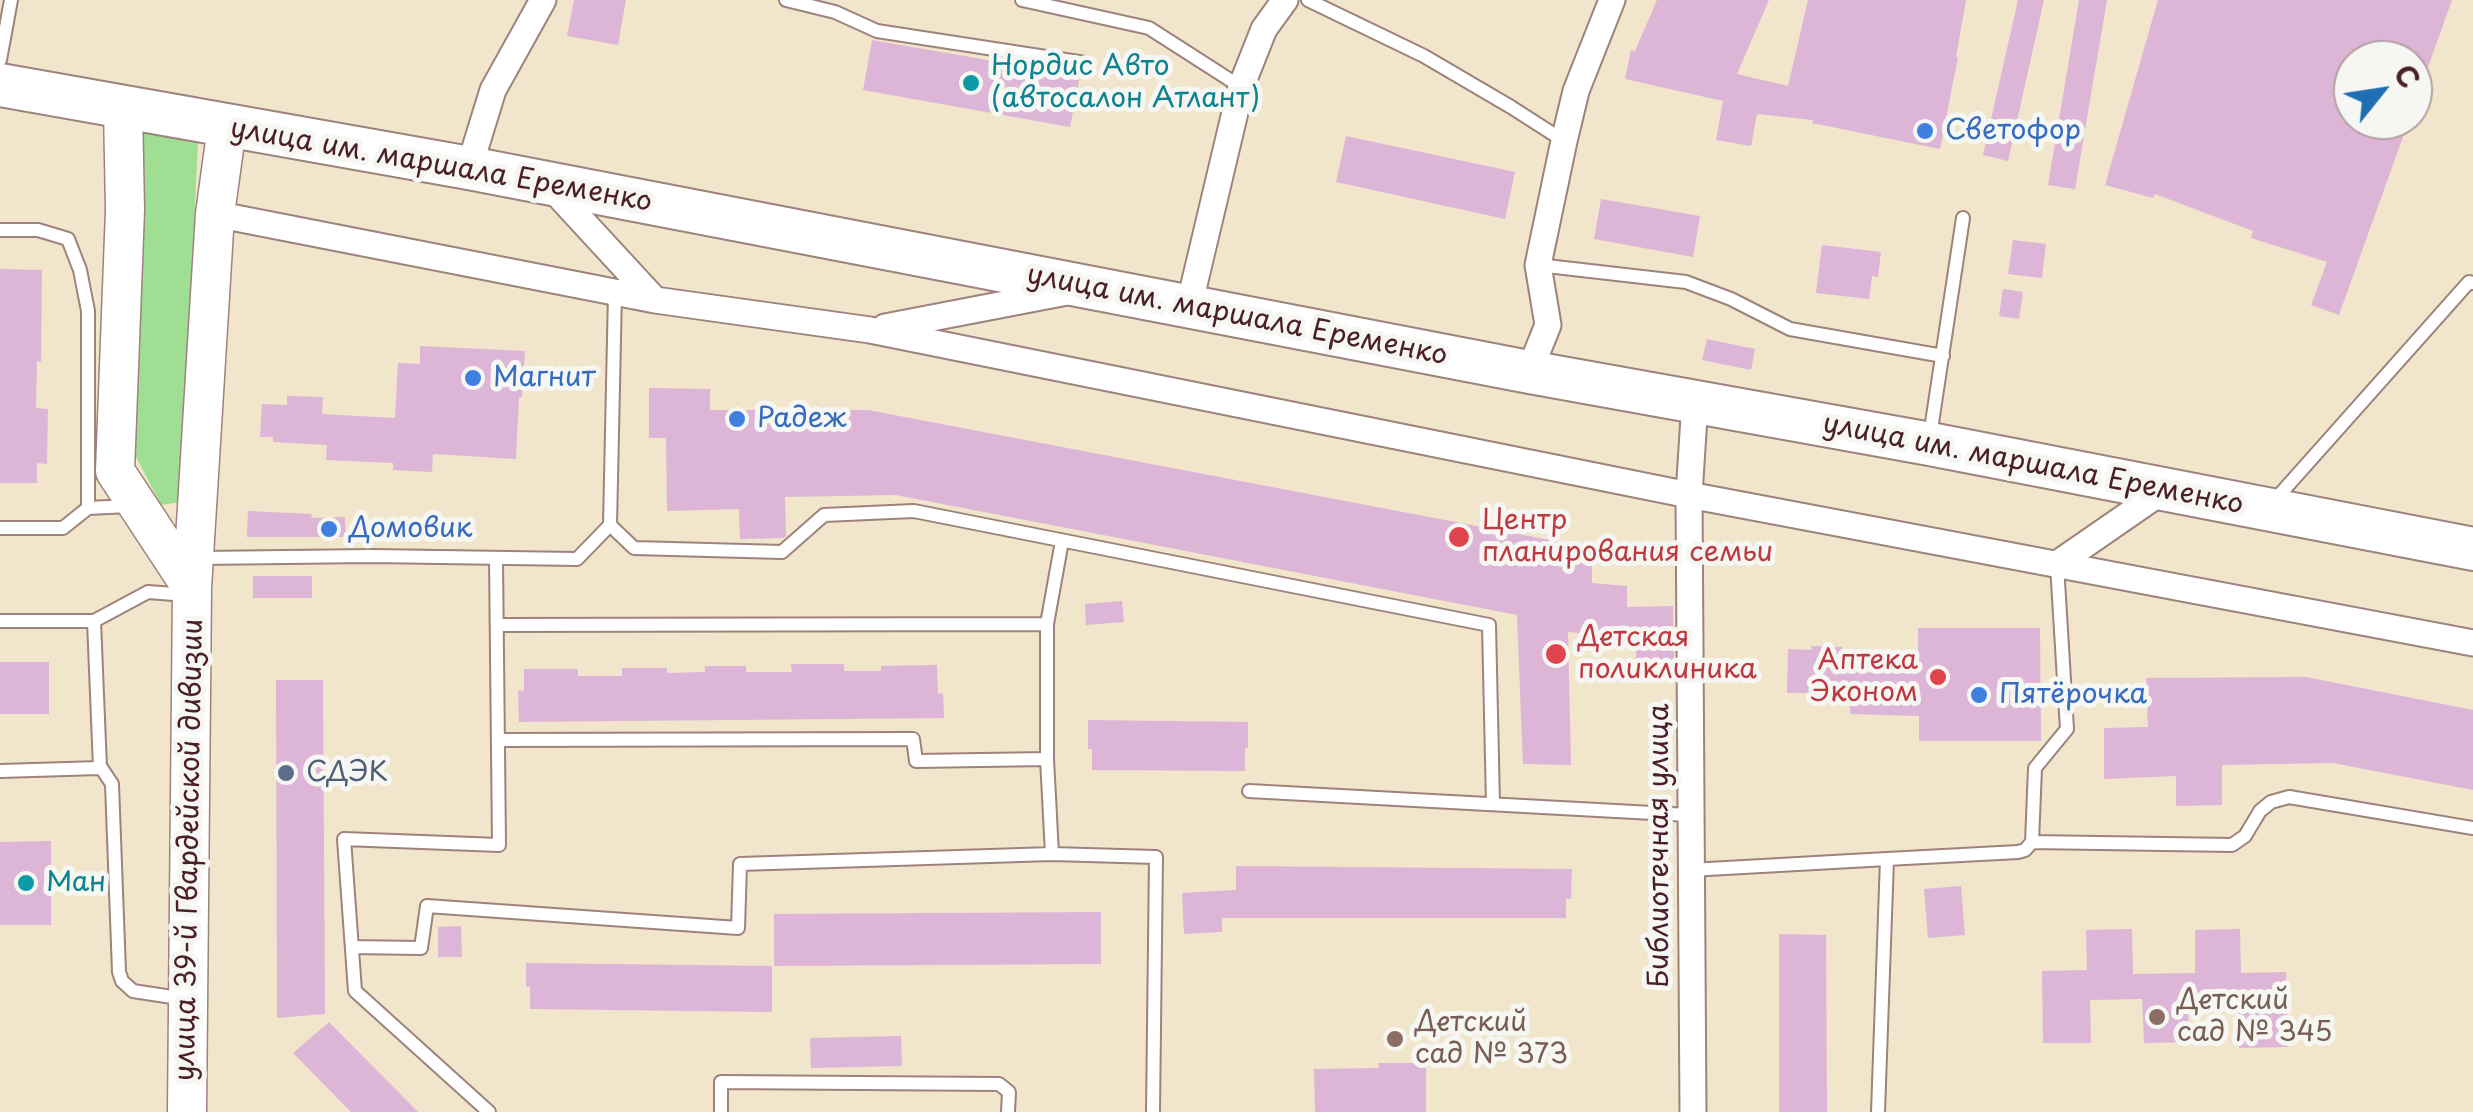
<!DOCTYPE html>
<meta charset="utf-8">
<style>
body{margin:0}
#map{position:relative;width:2473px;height:1112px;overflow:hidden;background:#f1e5cc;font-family:"Playpen Sans",sans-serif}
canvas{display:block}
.north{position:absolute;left:2333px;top:40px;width:100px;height:100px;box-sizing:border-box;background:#f6f6f2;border:2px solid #b1a0a2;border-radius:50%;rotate:60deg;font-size:28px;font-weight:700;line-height:40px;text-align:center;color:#4a1f2b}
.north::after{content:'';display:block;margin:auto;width:35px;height:45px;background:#1f6fb2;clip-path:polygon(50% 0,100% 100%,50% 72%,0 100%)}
</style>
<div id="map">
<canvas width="2473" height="1112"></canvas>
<div class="north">С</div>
</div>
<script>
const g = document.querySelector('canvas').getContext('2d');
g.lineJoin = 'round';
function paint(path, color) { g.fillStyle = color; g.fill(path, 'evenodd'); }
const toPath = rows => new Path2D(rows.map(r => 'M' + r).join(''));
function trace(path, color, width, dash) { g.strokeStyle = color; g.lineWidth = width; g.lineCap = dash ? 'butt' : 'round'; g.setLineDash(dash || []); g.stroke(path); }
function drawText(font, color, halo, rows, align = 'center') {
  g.font = font + ' "Playpen Sans",sans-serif'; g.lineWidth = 10; g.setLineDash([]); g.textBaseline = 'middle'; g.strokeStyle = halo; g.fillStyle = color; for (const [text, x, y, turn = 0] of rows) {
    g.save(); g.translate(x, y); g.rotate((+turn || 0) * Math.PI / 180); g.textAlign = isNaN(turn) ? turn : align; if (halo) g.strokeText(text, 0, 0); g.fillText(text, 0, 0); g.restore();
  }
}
paint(toPath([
 [143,129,198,142,181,502,161,505,134,453]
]), '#9fde93');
paint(toPath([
 [574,0,626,0,618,45,567,36],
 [1657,0,1769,0,1737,74,1788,86,1808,0,1966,0,1956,57,1958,57,1940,149,1812,123,1813,120,1757,114,1751,146,1716,140,1723,101,1625,79,1631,50,1635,51],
 [2018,0,2044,0,2008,161,1983,155],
 [2079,0,2107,0,2075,189,2048,185],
 [2158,0,2452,0,2416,101,2413,101,2413,60,2353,60,2353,94,2344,120,2409,120,2339,315,2311,305,2327,262,2251,238,2253,231,2155,194,2153,198,2105,185],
 [872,40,1080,76,1070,127,863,90],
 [1346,136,1515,172,1505,219,1336,182],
 [1601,199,1700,216,1693,257,1594,239],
 [2013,240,2046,244,2042,278,2008,274],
 [1822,245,1881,252,1878,277,1872,276,1869,299,1816,293],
 [0,269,42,270,41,362,37,361,36,408,48,409,47,464,37,463,37,483,0,483],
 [2003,289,2023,292,2019,319,1999,316],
 [1707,339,1755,349,1751,370,1702,360],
 [420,346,525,351,522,397,519,397,516,459,433,454,432,472,393,470,393,463,326,460,327,445,273,442,273,437,260,437,262,404,287,405,287,396,323,397,322,414,395,418,398,363,420,364],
 [649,388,710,389,710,410,868,410,1592,548,1592,583,1627,586,1627,607,1673,606,1674,666,1636,666,1636,638,1568,632,1571,765,1523,764,1517,615,896,495,785,497,786,536,783,538,740,539,739,509,667,511,666,438,649,438],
 [248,511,312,514,311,518,345,517,346,537,247,537],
 [253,576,312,576,312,598,253,598],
 [1122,601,1124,622,1086,625,1085,604],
 [1918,628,2040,628,2041,741,1919,741,1919,716,1850,714,1850,702,1825,702,1825,693,1787,693,1788,649,1812,650,1811,646,1842,647,1842,672,1918,673],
 [0,662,49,662,49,714,0,714],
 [791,664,844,664,844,671,881,671,881,666,937,665,938,694,943,693,944,718,519,722,518,690,524,691,524,669,578,669,578,676,622,676,622,668,667,668,667,673,705,672,705,666,746,666,746,672,792,672],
 [2306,677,2473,710,2473,790,2333,763,2222,765,2222,805,2176,806,2176,776,2104,779,2104,728,2148,727,2146,678],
 [276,680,323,680,325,1014,277,1018],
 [1088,720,1248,722,1248,748,1245,748,1245,771,1092,770,1092,749,1088,749],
 [51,841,51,925,0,925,0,842],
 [1236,866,1572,869,1571,899,1566,899,1566,918,1222,918,1222,932,1184,934,1182,893,1236,890],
 [1961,886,1965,935,1928,938,1924,889],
 [1101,912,1101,964,774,966,774,914],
 [461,926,462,957,438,957,438,927],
 [2132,929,2133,974,2195,973,2195,930,2240,929,2241,973,2286,972,2288,1047,2239,1048,2238,1001,2188,1002,2189,1042,2144,1043,2142,999,2090,1000,2091,1043,2043,1043,2042,971,2087,970,2086,930],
 [1779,934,1826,935,1827,1112,1779,1112],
 [526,963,772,966,772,1012,530,1009,530,987,526,987],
 [329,1022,418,1112,351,1112,293,1053],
 [901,1036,902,1066,811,1068,810,1038],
 [1378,1063,1426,1063,1426,1112,1315,1112,1314,1069,1379,1068]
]), '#ddb5d7');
const service = toPath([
 [786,0,835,12,877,31,1085,63],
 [1022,0,1149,28,1241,87],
 [1308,0,1424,56,1511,107,1564,141],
 [0,60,11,0],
 [0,230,38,230,68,239,80,270,88,311,88,508,129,506],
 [1538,265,1686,282,1731,299,1790,329,1943,356],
 [1930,436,1963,218],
 [2274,501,2469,282,2473,283],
 [610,525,634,548,782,552,824,515,914,511,1489,625,1493,804],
 [0,528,63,528,88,508],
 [200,558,371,556,577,559,610,525,615,292],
 [0,621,94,621],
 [1047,624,1062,541],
 [497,625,1047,624,1047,759,916,761,913,739,498,740],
 [100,766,112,784,119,972,122,981,133,991,185,999],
 [0,771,100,768,94,621,148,592,187,595],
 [1249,791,1689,815],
 [2032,842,2232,845,2245,836,2260,811,2271,802,2289,797,2473,828],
 [1052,854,1156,857,1153,1112],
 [1887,859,2018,852,2025,850,2032,842,2035,768,2067,729,2057,565],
 [1690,870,1887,859,1878,1112],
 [352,947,421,948,427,906,738,928,740,864,1052,854,1047,759],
 [489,1112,355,991,344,839,499,845,496,559],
 [721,1112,721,1082,999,1084,1009,1092,1008,1112]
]);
const minor = toPath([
 [469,168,493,90,543,0],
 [548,184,655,300],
 [215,214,655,300,870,330,1689,495,2473,643],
 [1189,306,1241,87,1264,29,1285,0],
 [885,327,1067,292],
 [1529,372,1548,325,1538,265,1564,141,1576,91,1612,0],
 [2057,564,2164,490],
 [1693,1112,1689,495,1695,401]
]);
const secondary = toPath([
 [123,108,125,210,115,471,192,588],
 [187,1112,192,588,215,214,227,127]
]);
const trunk = toPath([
 [0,85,469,168,1529,372,1930,444,2473,549]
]);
trace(service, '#9e827c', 16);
trace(minor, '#9e827c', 29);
trace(secondary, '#9e827c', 41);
trace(trunk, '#9e827c', 46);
trace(service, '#fff', 12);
trace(minor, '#fff', 25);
trace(secondary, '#fff', 38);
trace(trunk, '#fff', 42);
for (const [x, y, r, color] of [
 [971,83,10,"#0f9aa8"],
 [1925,131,10,"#3f7fe0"],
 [473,378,10,"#3f7fe0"],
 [737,419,10,"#3f7fe0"],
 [329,529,10,"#3f7fe0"],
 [1459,537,12,"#e0444e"],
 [1556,654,12,"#e0444e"],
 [1938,677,10,"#e0444e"],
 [1979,695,10,"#3f7fe0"],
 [286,773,10,"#5c6f8a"],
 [26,883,10,"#0f9aa8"],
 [2157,1017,10,"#8d6e63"],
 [1395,1039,10,"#8d6e63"]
]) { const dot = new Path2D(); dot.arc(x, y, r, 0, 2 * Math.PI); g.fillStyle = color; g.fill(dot); trace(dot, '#f6f6f2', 4); }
drawText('28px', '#0d838f', '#f6f6f2', [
 ["Нордис Авто",991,67],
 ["(автосалон Атлант)",991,99],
 ["Ман",46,883]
], 'left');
drawText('28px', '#366cbe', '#f6f6f2', [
 ["Светофор",1945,131],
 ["Магнит",493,378],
 ["Радеж",757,419],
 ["Домовик",349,529],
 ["Пятёрочка",1999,695]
], 'left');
drawText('28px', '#4a1f2b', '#f6f6f2', [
 ["улица им. маршала Еременко",441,166,10],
 ["улица им. маршала Еременко",1237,316,11],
 ["улица им. маршала Еременко",2033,465,11],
 ["Библиотечная улица",1660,846,-90],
 ["улица 39-й Гвардейской дивизии",190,850,-89]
]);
drawText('28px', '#be3a42', '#f6f6f2', [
 ["Центр",1482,521],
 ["планирования семьи",1482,553],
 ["Детская",1578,638],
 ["поликлиника",1578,670],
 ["Аптека",1918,661,"right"],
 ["Эконом",1918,693,"right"]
], 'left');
drawText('28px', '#4e5e75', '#f6f6f2', [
 ["СДЭК",306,773]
], 'left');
drawText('28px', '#785e54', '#f6f6f2', [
 ["Детский",2177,1001],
 ["сад № 345",2177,1033],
 ["Детский",1415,1023],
 ["сад № 373",1415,1055]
], 'left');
</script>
